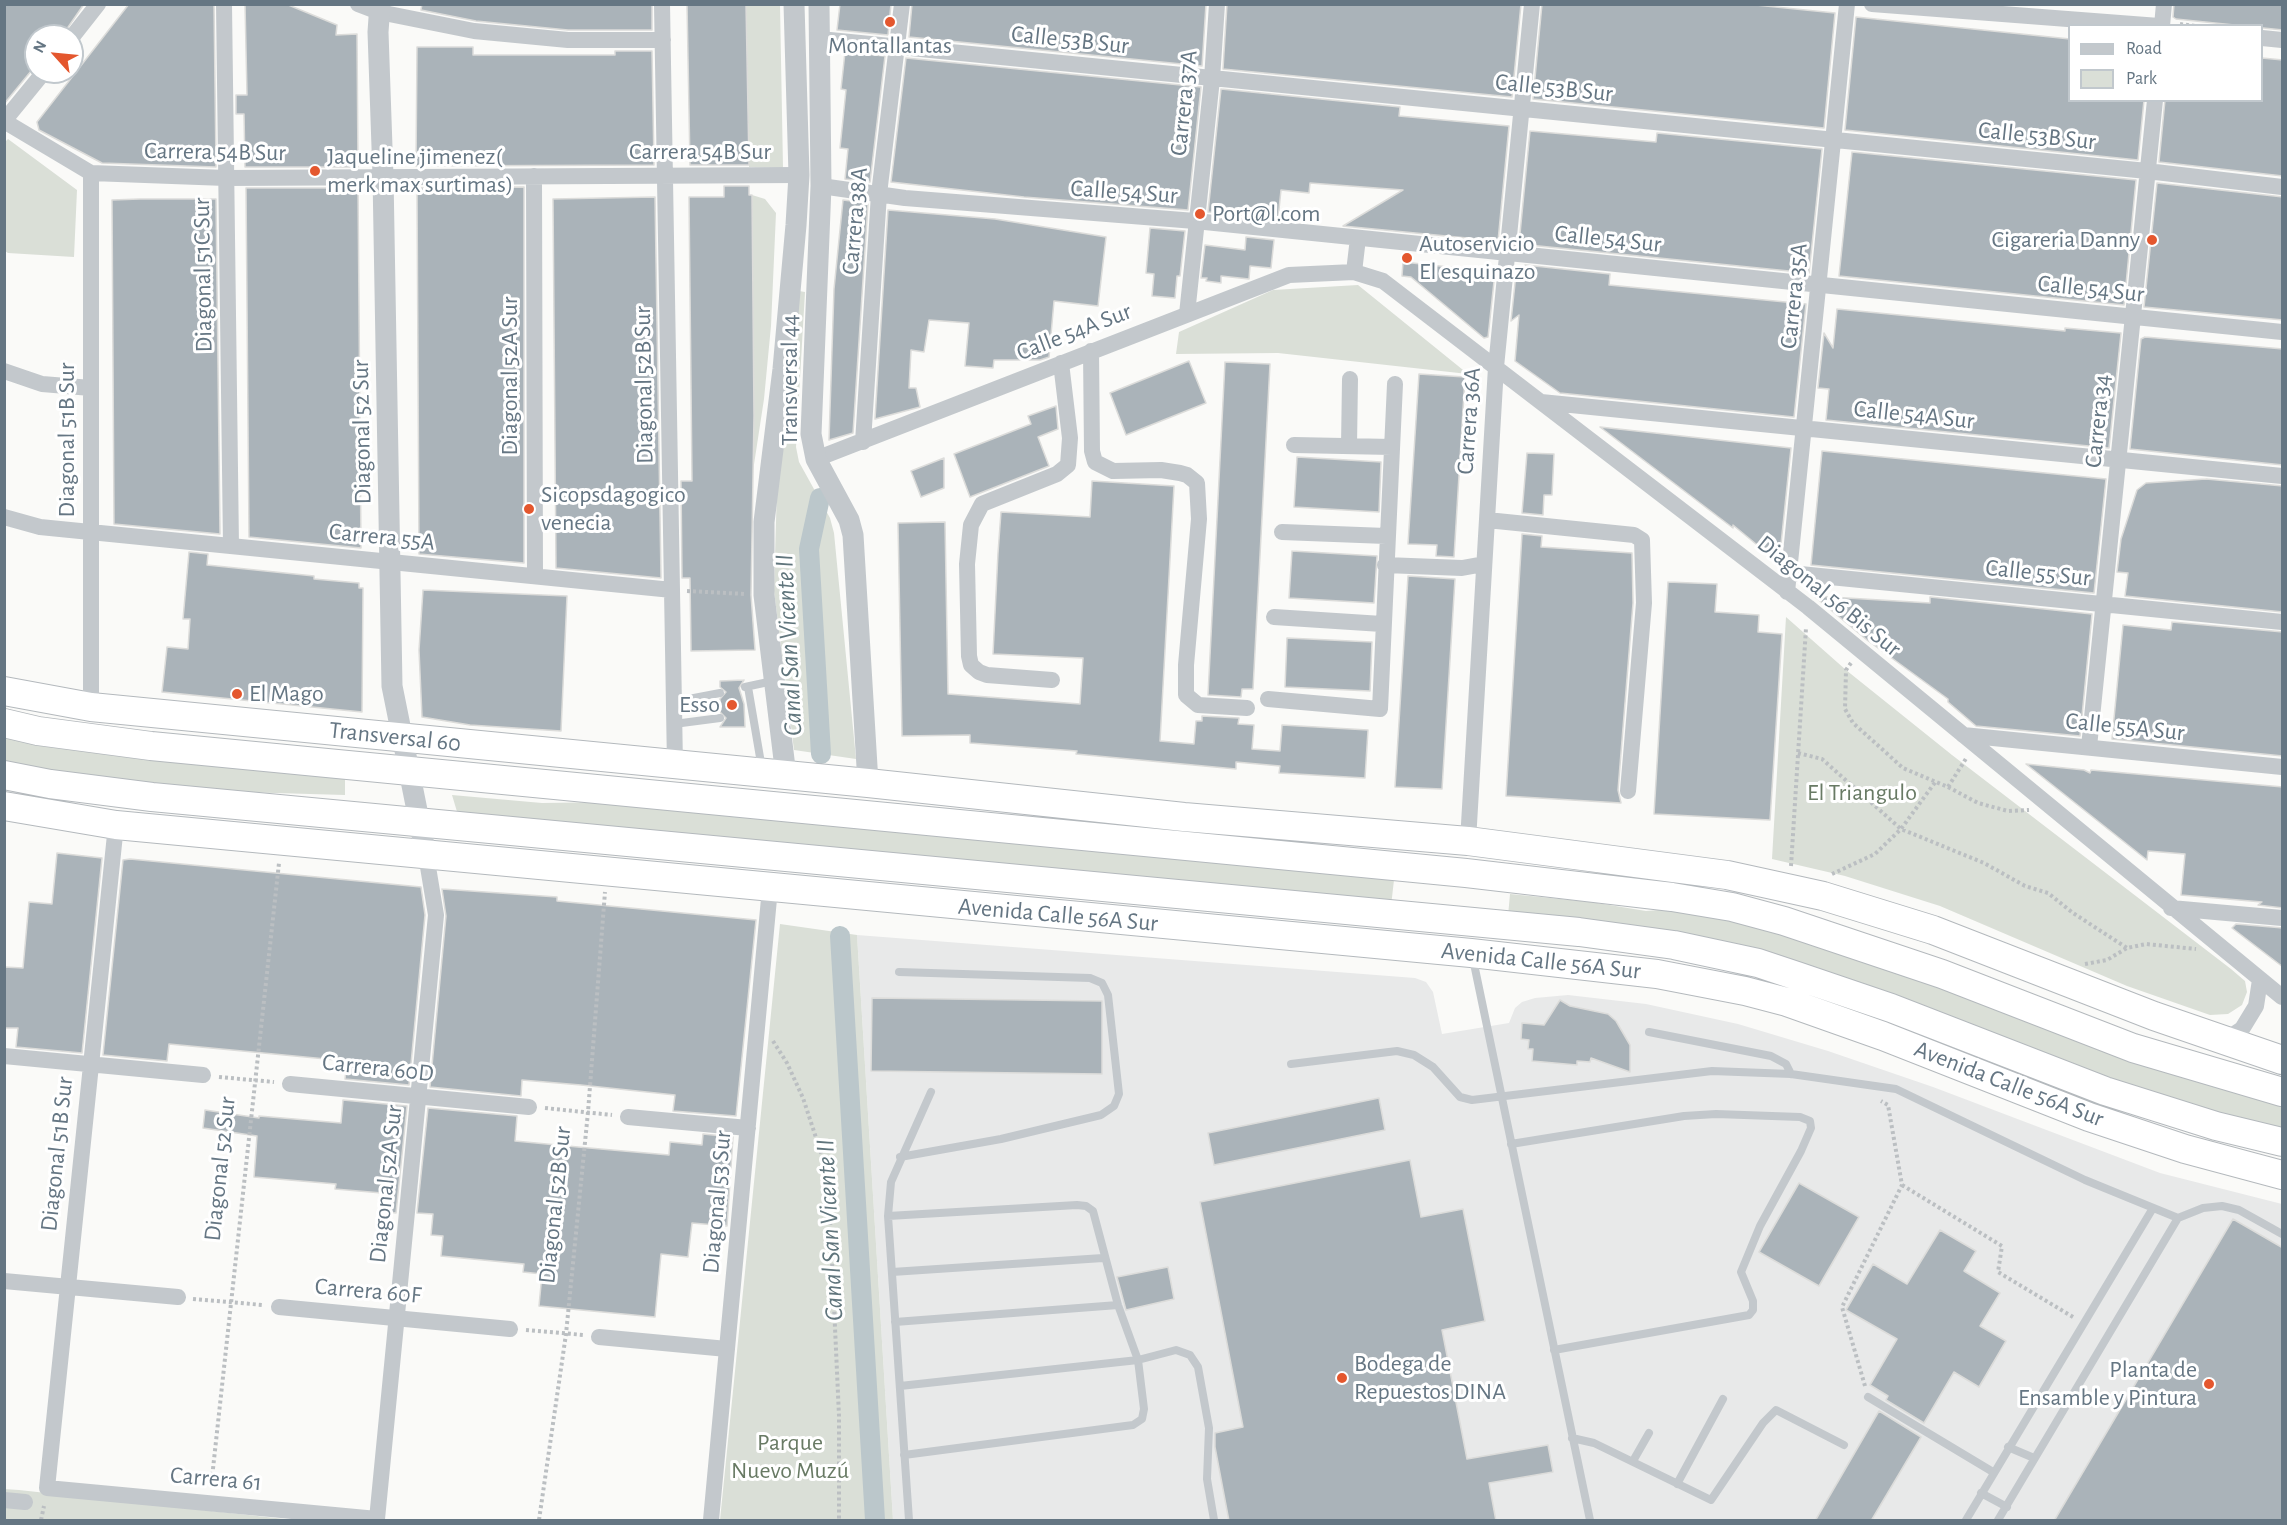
<!DOCTYPE html>
<meta charset="utf-8">
<style>
body{margin:0}
#map{position:relative;width:2287px;height:1525px;overflow:hidden;background:#fafaf8;font-family:"Alegreya Sans",sans-serif}
canvas{display:block}
.frame{position:absolute;inset:0;border:6px solid #657683;pointer-events:none}
.legend{position:absolute;left:2068px;top:24px;width:195px;height:78px;box-sizing:border-box;background:#fff;border:2px solid #c1c8cd;margin:0;padding:8px 10px;list-style:none;font-size:18px;color:#657683}
.legend li{display:flex;align-items:center;gap:12px;height:30px}
.legend b{width:30px;border:2px solid #c1c8cd}
.north{position:absolute;left:24px;top:24px;width:60px;height:60px;box-sizing:border-box;background:#fff;border:2px solid #c1c8cd;border-radius:50%;rotate:297deg;font-size:16px;font-weight:700;line-height:24px;text-align:center;color:#657683}
.north::after{content:'';display:block;margin:auto;width:21px;height:27px;background:#e4572e;clip-path:polygon(50% 0,100% 100%,50% 72%,0 100%)}
</style>
<div id="map">
<canvas width="2287" height="1525"></canvas>
<div class="frame"></div>
<ul class="legend">
<li><b style="height:8px;background:#c3c8cc"></b>Road</li>
<li><b style="height:16px;background:#dadfd7"></b>Park</li>
</ul>
<div class="north">N</div>
</div>
<script>
const g = document.querySelector('canvas').getContext('2d');
g.lineJoin = 'round';
function paint(path, color) { g.fillStyle = color; g.fill(path, 'evenodd'); }
const toPath = rows => new Path2D(rows.map(r => 'M' + r).join(''));
function trace(path, color, width, dash) { g.strokeStyle = color; g.lineWidth = width; g.lineCap = dash ? 'butt' : 'round'; g.setLineDash(dash || []); g.stroke(path); }
function drawText(font, color, halo, rows, align = 'center') {
  g.font = font + ' "Alegreya Sans",sans-serif'; g.lineWidth = 6; g.setLineDash([]); g.textBaseline = 'middle'; g.strokeStyle = halo; g.fillStyle = color; for (const [text, x, y, turn = 0] of rows) {
    g.save(); g.translate(x, y); g.rotate((+turn || 0) * Math.PI / 180); g.textAlign = isNaN(turn) ? turn : align; if (halo) g.strokeText(text, 0, 0); g.fillText(text, 0, 0); g.restore();
  }
}
paint(toPath([
 [857,935,1415,978,1426,982,1433,992,1442,1034,1509,1023,1515,1008,1522,1002,1535,998,1568,995,1646,1004,1738,1024,1828,1051,1933,1087,2160,1173,2282,1204,2282,1520,893,1520]
]), '#e8e9e9');
paint(toPath([
 [746,5,780,5,783,168,749,167],
 [8,139,77,190,74,257,8,253,5,251,4,143],
 [752,195,765,199,776,213,771,326,764,399,753,471],
 [1358,285,1468,374,1278,353,1176,354,1179,332,1273,290],
 [799,291,805,292,796,447,799,462,830,518,834,533,856,759,794,750,774,591,777,487],
 [1786,617,1846,670,1952,755,2231,969,2245,981,2247,992,2242,1005,2228,1014,2210,1015,2127,986,1940,906,1845,876,1772,859],
 [4,736,345,775,345,795,205,791,5,765],
 [452,795,542,803,612,802,1394,880,1391,906,458,815],
 [1510,894,1591,902,1646,911,1686,908,1748,921,2282,1103,2282,1132,2134,1092,1884,994,1508,916],
 [780,924,857,935,893,1520,720,1520],
 [4,1489,19,1490,294,1520,5,1520]
]), '#dadfd7');
trace(toPath([
 [820,498,809,549,821,754],
 [840,936,875,1520]
]), '#bbc7cb', 20);
const building = toPath([
 [4,4,84,4,62,36,36,36,36,65,4,104,4,4],
 [129,4,214,4,216,167,102,163,39,130,37,122,129,4],
 [245,4,286,4,337,25,336,35,357,34,358,167,245,167,244,114,236,114,236,95,247,95,245,4],
 [422,4,652,4,652,30,568,30,476,21,421,10,422,4],
 [687,4,746,4,749,165,690,165,687,4],
 [840,4,891,4,888,35,837,30,840,4],
 [912,4,1206,4,1202,66,909,37,912,4],
 [1227,4,1521,4,1512,97,1223,69,1227,4],
 [1542,4,1746,4,1835,13,1824,128,1533,99,1542,4],
 [2174,4,2283,4,2283,30,2176,19,2173,17,2174,4],
 [1856,17,2070,39,2070,100,2144,100,2138,160,1845,130,1856,17],
 [417,47,473,47,473,55,615,55,615,51,652,51,654,165,416,166,417,47],
 [845,52,885,56,870,182,845,179,848,149,840,148,846,90,841,89,845,52],
 [906,58,1201,87,1188,210,1024,197,891,182,906,58],
 [2262,58,2283,60,2283,176,2159,162,2165,100,2262,100,2262,58],
 [1221,89,1400,107,1399,116,1509,126,1498,241,1343,226,1403,190,1310,183,1309,193,1281,190,1278,219,1208,212,1221,89],
 [1530,131,1656,142,1657,133,1822,149,1809,273,1519,244,1530,131],
 [1852,152,2136,180,2124,305,1839,276,1852,152],
 [2157,183,2283,197,2283,320,2144,307,2157,183],
 [724,186,749,186,749,195,752,195,754,416,751,595,755,650,691,651,690,578,682,578,681,481,692,481,689,197,724,197,724,186],
 [524,187,524,563,419,554,417,188,524,187],
 [246,188,358,188,361,548,249,537,246,188],
 [655,197,661,578,556,568,553,199,655,197],
 [140,199,216,199,220,534,114,524,112,200,140,199],
 [843,200,868,203,853,433,829,440,834,289,843,200],
 [888,210,995,219,1106,237,1098,306,1054,301,1049,357,1040,360,994,360,993,368,965,366,969,323,929,320,924,352,911,350,909,388,916,388,920,407,875,419,888,210],
 [1150,228,1185,231,1180,276,1177,276,1175,298,1152,296,1154,274,1146,273,1150,228],
 [1246,237,1274,240,1271,268,1250,266,1249,279,1221,276,1221,283,1206,281,1207,278,1201,278,1205,245,1245,250,1246,237],
 [1403,262,1495,272,1488,337,1484,338,1411,277,1402,276,1403,262],
 [1525,265,1610,274,1609,285,1806,304,1794,417,1560,393,1515,361,1519,315,1511,321,1516,274,1524,275,1525,265],
 [1837,309,2065,331,2065,328,2121,333,2109,448,1826,420,1829,389,1818,388,1824,333,1833,348,1837,309],
 [2145,337,2283,349,2283,465,2130,449,2141,339,2145,337],
 [1189,361,1206,403,1126,435,1110,393,1189,361],
 [1225,362,1270,364,1253,689,1242,689,1241,697,1208,695,1225,362],
 [1419,374,1465,377,1454,557,1436,556,1437,545,1408,544,1419,374],
 [1056,406,1058,429,1038,437,1049,466,970,497,954,454,1031,424,1028,416,1056,406],
 [1600,427,1791,448,1779,563,1733,525,1733,528,1600,427],
 [1822,451,2106,479,2094,593,1811,565,1822,451],
 [1527,453,1554,454,1552,495,1544,495,1543,515,1522,513,1527,453],
 [1297,457,1381,462,1379,512,1294,507,1297,457],
 [944,458,944,488,921,497,911,471,944,458],
 [2206,479,2283,486,2283,612,2125,596,2128,573,2117,572,2121,539,2137,490,2146,483,2206,479],
 [1092,481,1174,486,1160,741,1194,744,1196,721,1202,721,1202,716,1239,718,1238,724,1254,725,1252,749,1280,751,1282,725,1368,730,1365,778,1279,773,1280,766,1236,762,1236,769,1076,754,1077,751,970,743,970,735,902,736,898,523,945,522,948,694,1080,704,1083,658,993,654,998,553,1001,512,1090,517,1092,481],
 [1522,534,1542,536,1541,547,1632,553,1633,603,1618,790,1621,803,1506,796,1522,534],
 [1292,551,1377,556,1374,603,1289,598,1292,551],
 [189,552,208,554,207,565,314,576,314,579,359,583,359,588,363,588,362,712,162,692,167,647,188,649,190,619,183,619,189,552],
 [1408,576,1455,579,1442,789,1395,787,1408,576],
 [1668,582,1717,584,1715,612,1759,615,1758,632,1782,634,1770,820,1654,814,1668,582],
 [423,590,567,596,561,731,470,725,422,717,419,650,423,590],
 [1814,596,1930,603,1930,597,2092,614,2080,736,1976,726,1948,702,1948,699,1867,640,1814,596],
 [2172,622,2283,632,2283,756,2112,739,2123,625,2171,630,2172,622],
 [1287,638,1372,642,1370,691,1285,687,1287,638],
 [744,680,739,688,744,704,745,727,720,727,726,718,720,712,720,699,726,692,720,687,720,681,744,680],
 [2026,764,2084,770,2090,773,2091,770,2283,787,2283,908,2258,905,2262,902,2181,895,2185,854,2148,851,2147,860,2026,764],
 [57,853,102,858,82,1053,16,1047,18,1028,4,1028,4,967,23,968,29,902,52,904,57,853],
 [130,859,421,887,425,915,409,1085,345,1079,347,1061,169,1044,167,1061,103,1055,123,860,130,859],
 [442,889,557,897,557,901,756,920,736,1116,673,1111,675,1095,581,1085,522,1080,521,1096,430,1087,446,916,442,889],
 [2236,924,2283,928,2283,967,2232,928,2236,924],
 [872,998,1102,1001,1102,1074,871,1071,872,998],
 [1560,1000,1570,1006,1608,1014,1616,1021,1630,1045,1630,1072,1591,1058,1590,1062,1577,1061,1577,1065,1532,1061,1533,1049,1528,1049,1529,1040,1521,1039,1522,1023,1544,1025,1560,1000],
 [1379,1098,1385,1130,1214,1165,1208,1133,1379,1098],
 [343,1100,407,1106,396,1213,380,1211,382,1193,335,1189,336,1184,254,1177,257,1136,203,1128,205,1110,259,1118,259,1116,341,1123,343,1100],
 [428,1108,517,1116,515,1141,578,1147,669,1155,670,1142,702,1145,703,1134,733,1137,727,1226,692,1223,688,1257,661,1254,655,1317,539,1306,542,1274,523,1272,524,1264,441,1256,443,1236,431,1235,433,1214,417,1213,428,1108],
 [1410,1160,1421,1217,1463,1209,1485,1321,1442,1330,1467,1459,1548,1445,1553,1472,1489,1483,1496,1521,1229,1521,1215,1447,1215,1433,1243,1427,1200,1202,1410,1160],
 [1799,1183,1859,1217,1819,1286,1759,1252,1799,1183],
 [2233,1219,2283,1248,2283,1521,2054,1521,2233,1219],
 [1940,1230,1976,1251,1964,1271,2000,1293,1980,1326,2006,1341,1979,1387,1954,1372,1924,1423,1886,1400,1888,1396,1870,1385,1897,1339,1846,1310,1873,1264,1907,1284,1940,1230],
 [1168,1267,1174,1299,1126,1310,1117,1277,1168,1267],
 [1879,1411,1921,1437,1871,1521,1815,1521,1879,1411]
]);
paint(building, '#aab3b9');
trace(building, '#dcdcda', 1.5);
const trunk = toPath([
 [4,691,91,707,868,783,1184,817,1468,841,1727,875,1823,896,1933,930,2154,1016,2282,1060],
 [4,723,38,731,151,746,1466,873,1672,897,1732,907,1784,921,1942,974,2133,1048,2282,1092],
 [4,775,50,784,152,797,1579,932,1674,945,1758,963,1797,976,1891,1008,2105,1091,2216,1126,2282,1142],
 [4,806,116,825,1471,953,1657,974,1745,991,1787,1002,1883,1036,2089,1117,2185,1149,2282,1175]
]);
trace(trunk, '#b4b9bd', 30);
trace(toPath([
 [2180,24,2195,26],
 [687,591,746,594],
 [1851,663,1846,670,1845,709,1853,723,1903,768,1948,787,1967,757],
 [1798,753,1822,759,1901,829,1984,863,2025,886,2048,893,2073,913,2127,948],
 [1948,787,1978,803,2008,811,2029,810],
 [1791,866,1806,628],
 [1832,874,1875,854,1901,829,1936,781],
 [2085,964,2107,960,2127,948,2146,944,2196,949],
 [773,1041,787,1063,803,1098,823,1159,830,1217,839,1416,839,1520],
 [219,1077,274,1082],
 [545,1108,612,1115],
 [1902,1185,2002,1246,1998,1272,2073,1317],
 [193,1299,263,1305],
 [526,1330,584,1335],
 [1865,1386,1842,1307,1902,1185,1888,1105,1881,1101],
 [211,1487,279,863],
 [41,1520,44,1506],
 [539,1520,566,1334,588,1112,605,892]
]), '#bbbfc2', 4, [3, 3]);
trace(toPath([
 [745,687,773,681],
 [748,687,762,769],
 [673,702,720,693],
 [674,724,720,718],
 [1473,959,1590,1520],
 [899,972,1090,978,1102,983,1108,995,1119,1094,1114,1106,1101,1115,1001,1139,900,1157],
 [1649,1032,1771,1056,1786,1064,1791,1074],
 [1291,1064,1397,1051,1414,1055,1433,1067,1460,1097,1472,1100,1712,1071,1791,1074,1896,1089,2085,1180,2178,1218,2203,1208,2222,1206,2239,1210,2282,1234],
 [1511,1144,1684,1116,1716,1114,1800,1117,1810,1121,1811,1128,1801,1151,1760,1226,1741,1272,1753,1301,1753,1310,1749,1315,1554,1350],
 [888,1216,1077,1205,1086,1206,1093,1211,1118,1305,1138,1360,1144,1409,1142,1419,1133,1425,904,1455],
 [892,1272,1103,1258],
 [895,1322,1118,1305],
 [900,1386,1138,1360,1176,1350,1190,1355,1198,1367,1209,1428,1207,1479,1214,1520],
 [1868,1397,1993,1472],
 [1572,1438,1594,1443,1711,1500,1763,1423,1776,1410,1844,1445],
 [2008,1447,2034,1458],
 [1633,1461,1649,1433],
 [1677,1484,1723,1399],
 [1981,1493,2007,1507],
 [909,1520,888,1216,891,1182,931,1092],
 [1966,1520,2153,1208],
 [1998,1520,2178,1218]
]), '#c3c8cc', 8);
trace(toPath([
 [224,4,231,546],
 [358,4,379,12,474,31,568,40,663,40],
 [662,4,675,765],
 [1872,4,2159,26],
 [2162,26,2164,4],
 [72,37,98,4],
 [2262,38,2282,40],
 [820,39,2147,171,2282,187],
 [4,121,91,173,226,178,799,175],
 [4,121,44,72],
 [534,176,535,576],
 [821,186,905,198,1195,221,2282,332],
 [1354,272,1358,238],
 [1187,314,1212,79,1217,4],
 [1091,351,1092,451,1095,462,1113,471,1161,470,1180,473,1187,475,1197,483,1199,519,1186,665,1186,695,1198,705,1247,708],
 [4,371,42,384,91,388],
 [1541,402,2282,476],
 [863,442,879,194,902,4],
 [1294,445,1392,447],
 [1349,446,1350,379],
 [816,459,1289,275,1354,272,1383,281,1808,607,2282,997],
 [4,517,40,527,672,590],
 [1487,520,1634,535,1642,540,1644,603,1628,791],
 [1282,532,1386,536],
 [1385,565,1462,568,1484,564],
 [1790,573,2282,622],
 [1787,592,1847,4],
 [1274,617,1382,624],
 [1052,680,987,675,979,672,971,665,969,656,967,564,971,525,982,504,1057,474,1068,465,1070,438,1061,363],
 [1268,699,1380,709,1395,384],
 [91,707,91,173],
 [1963,735,2282,767],
 [2089,747,2155,100],
 [116,825,47,1488,377,1519],
 [1468,841,1496,367,1532,4],
 [2171,908,2282,918],
 [2224,1041,2242,1029,2256,1006,2260,980],
 [4,1056,203,1075],
 [290,1084,529,1107],
 [628,1117,748,1128],
 [4,1281,178,1297],
 [279,1307,510,1329],
 [599,1337,727,1349],
 [4,1500,25,1502],
 [377,1519,436,915,426,855],
 [711,1520,770,888]
]), '#c3c8cc', 16);
trace(toPath([
 [380,4,378,32,383,176,392,686,426,855],
 [819,4,821,186,811,434,816,459,849,520,853,535,868,783],
 [786,776,764,595,764,522,783,369,796,225,799,175,794,4]
]), '#c3c8cc', 21);
trace(trunk, '#fff', 28);
for (const [x, y, r, color] of [
 [890,22,6,"#e4572e"],
 [315,171,6,"#e4572e"],
 [1200,214,6,"#e4572e"],
 [2152,240,6,"#e4572e"],
 [1407,258,6,"#e4572e"],
 [529,509,6,"#e4572e"],
 [237,694,6,"#e4572e"],
 [732,705,6,"#e4572e"],
 [1342,1378,6,"#e4572e"],
 [2209,1384,6,"#e4572e"]
]) { const dot = new Path2D(); dot.arc(x, y, r, 0, 2 * Math.PI); g.fillStyle = color; g.fill(dot); trace(dot, '#fff', 2); }
drawText('24px', '#657683', '#fff', [
 ["Calle 53B Sur",1070,40,6],
 ["Calle 53B Sur",1554,88,6],
 ["Carrera 37A",1184,103,-84],
 ["Calle 53B Sur",2037,136,6],
 ["Carrera 54B Sur",215,152,1],
 ["Carrera 54B Sur",700,152],
 ["Calle 54 Sur",1124,192,4],
 ["Carrera 38A",855,221,-85],
 ["Calle 54 Sur",1608,239,6],
 ["Diagonal 51C Sur",203,275,-91],
 ["Calle 54 Sur",2091,289,6],
 ["Carrera 35A",1794,296,-84],
 ["Calle 54A Sur",1074,332,-21],
 ["Diagonal 52A Sur",510,376,-90],
 ["Transversal 44",790,380,-90],
 ["Diagonal 52B Sur",644,385,-91],
 ["Calle 54A Sur",1914,415,6],
 ["Carrera 36A",1469,421,-86],
 ["Carrera 34",2098,421,-84],
 ["Diagonal 52 Sur",362,432,-91],
 ["Diagonal 51B Sur",67,440,-90],
 ["Carrera 55A",382,537,6],
 ["Calle 55 Sur",2038,573,6],
 ["Diagonal 56 Bis Sur",1829,596,39],
 ["Calle 55A Sur",2125,727,6],
 ["Transversal 60",395,737,6],
 ["Avenida Calle 56A Sur",1058,915,5],
 ["Avenida Calle 56A Sur",1541,961,6],
 ["Carrera 60D",378,1068,6],
 ["Avenida Calle 56A Sur",2009,1084,21],
 ["Diagonal 51B Sur",57,1154,-84],
 ["Diagonal 52 Sur",220,1169,-84],
 ["Diagonal 52A Sur",386,1184,-84],
 ["Diagonal 53 Sur",717,1202,-85],
 ["Diagonal 52B Sur",555,1205,-84],
 ["Carrera 60F",368,1291,5],
 ["Carrera 61",216,1479,5]
]);
drawText('24px', '#657683', '#fff', [
 ["Montallantas",890,46,"center"],
 ["Jaqueline jimenez(",327,157],
 ["merk max surtimas)",327,185],
 ["Port@l.com",1212,214],
 ["Cigareria Danny",2140,240,"right"],
 ["Autoservicio",1419,244],
 ["El esquinazo",1419,272],
 ["Sicopsdagogico",541,495],
 ["venecia",541,523],
 ["El Mago",249,694],
 ["Esso",720,705,"right"],
 ["Bodega de",1354,1364],
 ["Repuestos DINA",1354,1392],
 ["Planta de",2197,1370,"right"],
 ["Ensamble y Pintura",2197,1398,"right"]
], 'left');
drawText('24px', '#687a64', '#fff', [
 ["El Triangulo",1862,793],
 ["Parque",790,1443],
 ["Nuevo Muzú",790,1471]
]);
drawText('italic 26px', '#60757c', '#fff', [
 ["Canal San Vicente II",789,645,-93],
 ["Canal San Vicente II",830,1230,-93]
]);
</script>
